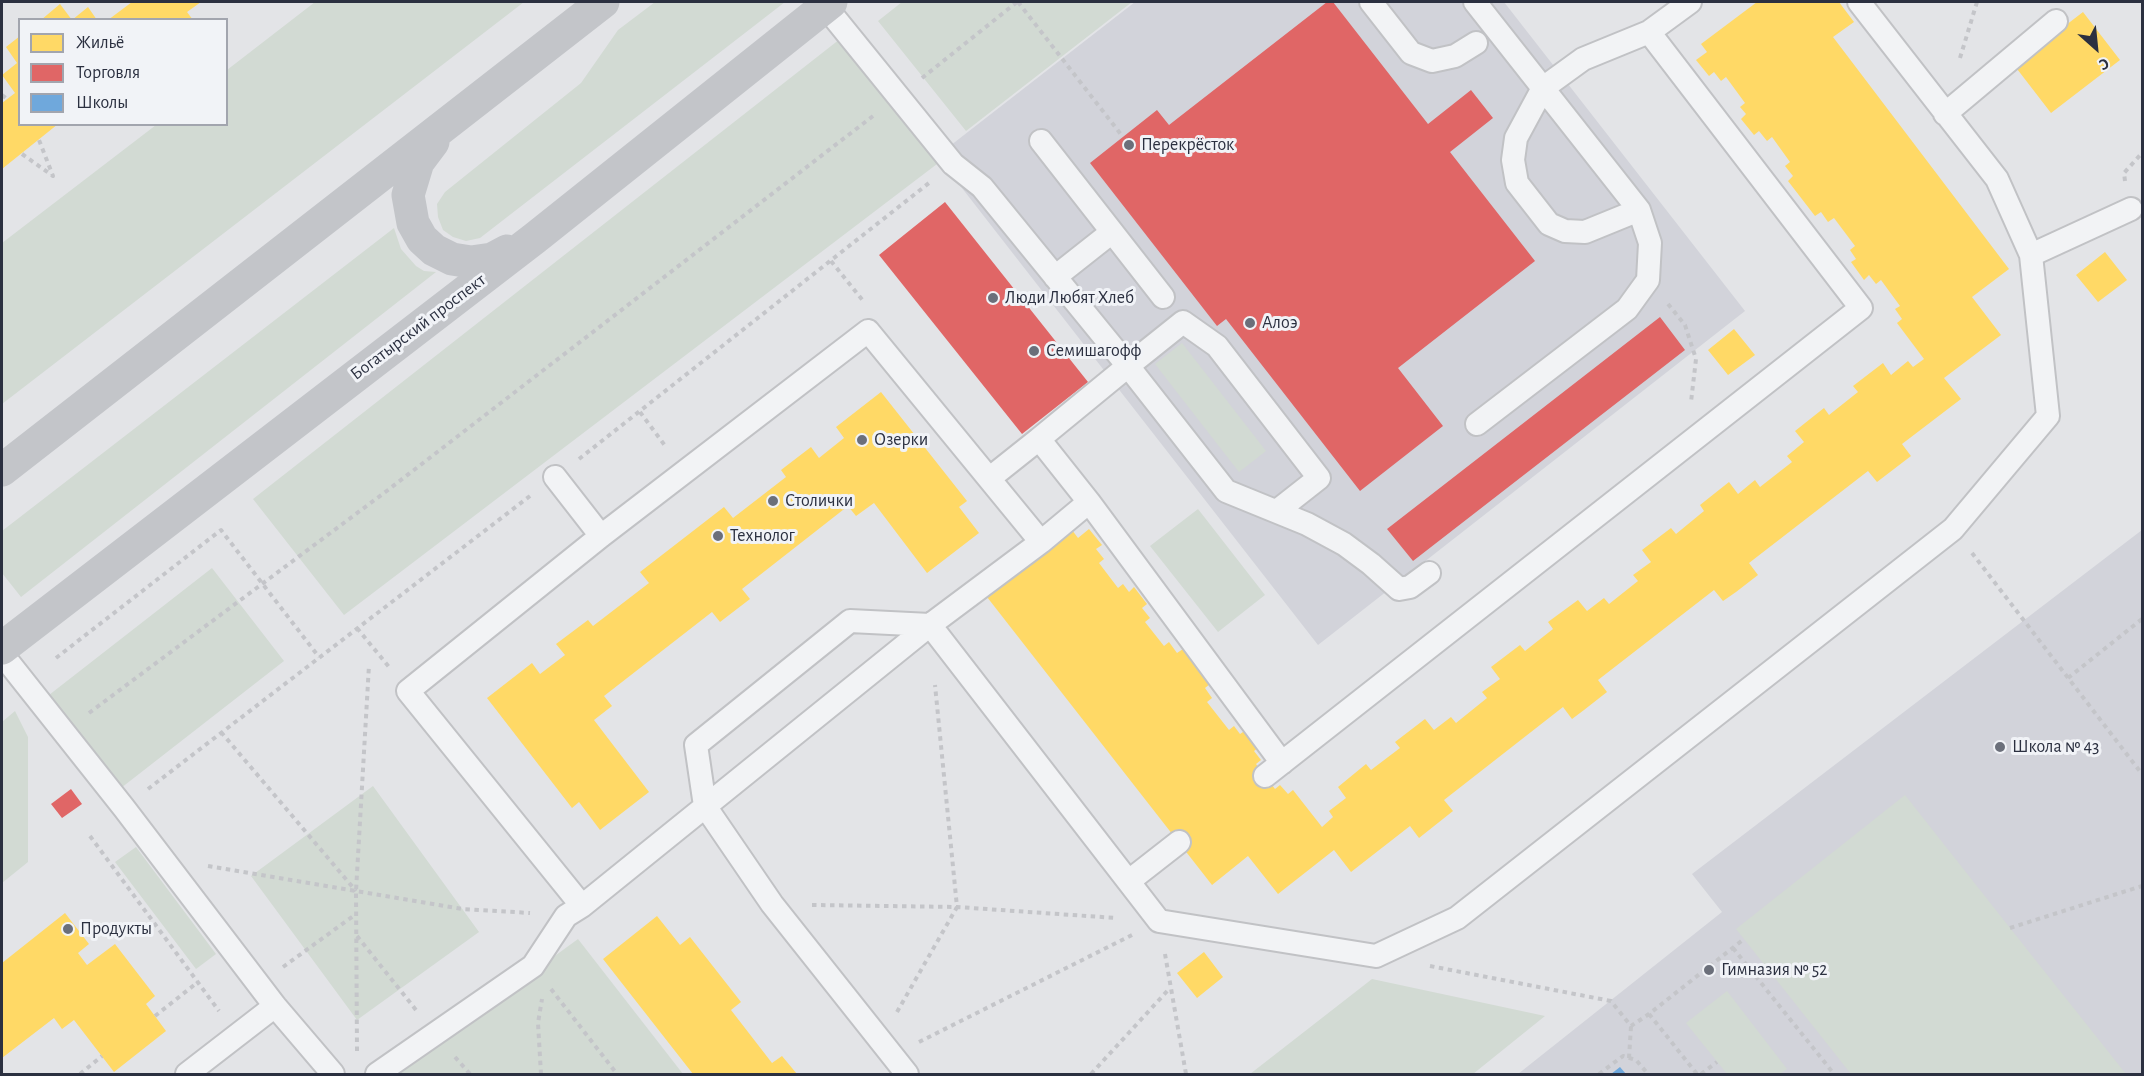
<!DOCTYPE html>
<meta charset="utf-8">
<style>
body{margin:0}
#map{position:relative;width:2144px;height:1076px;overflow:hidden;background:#e3e4e7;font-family:"Alegreya Sans",sans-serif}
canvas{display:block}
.frame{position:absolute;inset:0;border:3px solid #2b3040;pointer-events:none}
.legend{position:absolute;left:18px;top:18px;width:210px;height:108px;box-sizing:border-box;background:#f1f3f7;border:2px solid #a2a5ae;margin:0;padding:8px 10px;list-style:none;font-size:18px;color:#2b3040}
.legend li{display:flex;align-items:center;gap:12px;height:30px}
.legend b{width:30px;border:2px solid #a2a5ae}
.north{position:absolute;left:2066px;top:18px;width:60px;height:60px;-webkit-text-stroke:4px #f1f3f7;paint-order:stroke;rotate:153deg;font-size:16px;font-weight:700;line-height:24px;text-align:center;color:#2b3040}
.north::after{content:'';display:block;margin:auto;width:21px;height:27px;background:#2b3040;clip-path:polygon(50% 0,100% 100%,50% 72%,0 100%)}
</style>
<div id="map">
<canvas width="2144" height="1076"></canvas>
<div class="frame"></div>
<ul class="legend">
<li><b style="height:16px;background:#ffd966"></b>Жильё</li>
<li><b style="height:16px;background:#e06666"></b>Торговля</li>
<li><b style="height:16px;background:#6fa8dc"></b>Школы</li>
</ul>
<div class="north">С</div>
</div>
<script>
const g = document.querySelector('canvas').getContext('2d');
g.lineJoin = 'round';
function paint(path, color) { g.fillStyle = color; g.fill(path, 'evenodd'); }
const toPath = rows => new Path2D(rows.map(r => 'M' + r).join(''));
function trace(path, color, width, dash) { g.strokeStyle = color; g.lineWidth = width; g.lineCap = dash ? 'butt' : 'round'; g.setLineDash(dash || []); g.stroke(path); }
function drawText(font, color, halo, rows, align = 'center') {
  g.font = font + ' "Alegreya Sans",sans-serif'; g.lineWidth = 6; g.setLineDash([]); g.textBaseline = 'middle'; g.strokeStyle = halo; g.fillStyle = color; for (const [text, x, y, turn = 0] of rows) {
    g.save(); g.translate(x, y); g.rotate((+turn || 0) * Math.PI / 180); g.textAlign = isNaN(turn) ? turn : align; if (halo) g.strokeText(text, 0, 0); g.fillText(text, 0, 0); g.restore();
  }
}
paint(toPath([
 [1135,2,1504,2,1745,311,1318,645,937,156],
 [2142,530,2142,1074,1518,1074,1722,912,1692,874]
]), '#d2d3da');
paint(toPath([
 [315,2,524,2,2,404,2,243,156,125,226,124,227,70],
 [655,2,785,2,480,238,466,241,453,237,443,230,438,217,437,204,445,192,581,83,618,30],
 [902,2,1132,2,966,131,878,21],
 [840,39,937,164,344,615,253,499],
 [394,228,401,249,416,266,424,271,436,272,21,597,2,573,2,531],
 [1182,343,1266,451,1239,472,1155,364],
 [1198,509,1265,595,1218,632,1150,546],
 [212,568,284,661,121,788,49,695],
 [15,711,28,737,28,862,2,883,2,722],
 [373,786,479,932,357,1020,251,876],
 [1905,795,2010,928,2126,1074,1851,1074,1744,939,1736,929],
 [136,847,216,954,196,969,115,862],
 [578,939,683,1074,393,1074],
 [1372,979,1545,1016,1473,1074,1250,1074],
 [1727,991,1787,1069,1780,1074,1727,1074,1686,1023]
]), '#d2dad3');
paint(toPath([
 [132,2,201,2,187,12,193,20,108,20],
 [1757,2,1839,2,1854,22,1833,37,2009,269,1972,297,2001,335,1944,378,1961,399,1902,444,1911,456,1877,482,1868,471,1749,563,1758,575,1736,592,1723,601,1714,590,1598,680,1607,692,1584,710,1572,719,1563,707,1444,800,1453,811,1419,838,1410,826,1351,872,1334,850,1278,894,1248,856,1212,885,987,597,1072,530,1078,538,1089,529,1102,545,1096,549,1104,559,1099,563,1118,588,1123,584,1129,592,1134,587,1147,604,1142,608,1150,618,1145,622,1164,646,1169,642,1177,653,1183,649,1210,684,1205,688,1212,698,1207,702,1229,730,1234,726,1240,734,1246,730,1259,747,1254,751,1261,760,1256,764,1275,789,1280,785,1288,794,1293,790,1322,827,1333,817,1329,811,1346,798,1338,787,1366,764,1371,770,1400,748,1395,742,1425,719,1434,730,1451,717,1456,723,1487,698,1482,692,1500,679,1491,667,1520,645,1525,651,1553,629,1548,622,1578,600,1587,611,1604,598,1609,604,1638,581,1633,575,1651,562,1642,550,1671,528,1676,534,1704,511,1700,505,1729,482,1738,494,1755,480,1760,487,1792,462,1787,456,1804,442,1795,431,1824,408,1829,415,1858,392,1853,386,1883,363,1891,375,1908,361,1913,367,1924,359,1897,323,1902,319,1895,309,1900,306,1881,280,1876,284,1869,275,1864,280,1851,262,1856,259,1850,250,1855,246,1834,218,1828,222,1821,212,1815,216,1788,181,1793,176,1785,166,1790,162,1772,137,1767,141,1759,131,1754,135,1741,119,1746,114,1740,107,1745,103,1726,77,1721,81,1714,72,1709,76,1696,60,1707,52,1701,44],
 [60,4,72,20,41,20],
 [88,7,97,20,72,20],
 [2083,12,2120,60,2051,113,2014,65],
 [20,36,20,124,58,124,2,169,2,103,15,93,2,75,17,63,6,47],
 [2105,252,2127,280,2098,302,2076,275],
 [1734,329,1755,355,1728,375,1708,350],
 [881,392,967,501,959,507,979,533,927,573,874,503,856,516,848,506,742,589,750,599,720,622,712,612,604,696,612,706,594,720,649,792,600,830,579,802,572,808,487,698,532,663,540,674,565,655,556,644,588,620,593,626,649,583,640,572,724,507,733,518,786,477,781,470,811,447,819,458,844,438,836,427],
 [65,913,89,944,78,953,87,965,115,944,155,996,146,1004,166,1031,114,1072,74,1020,62,1029,54,1018,2,1058,2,963],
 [657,916,680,945,690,937,741,1002,731,1010,772,1063,782,1056,797,1074,693,1074,603,959],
 [1204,952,1223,977,1197,998,1177,973]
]), '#ffd966');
paint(toPath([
 [1327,2,1333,2,1428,124,1471,90,1493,118,1450,152,1535,261,1398,368,1443,426,1360,491,1226,319,1217,326,1090,163,1157,110,1169,125],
 [945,202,1088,382,1022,434,879,255],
 [1660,317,1685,350,1413,561,1387,529],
 [71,789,82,804,62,818,51,804]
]), '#e06666');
paint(toPath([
 [1620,1067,1626,1074,1611,1074]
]), '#6fa8dc');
const service = toPath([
 [1371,2,1411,53,1432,61,1455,56,1476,43],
 [1475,2,1639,210,1650,243,1648,280,1627,309,1477,424],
 [1945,114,2056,21],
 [1041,141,1163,297],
 [1639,210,1585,232,1565,231,1549,224,1517,183,1513,160,1516,138,1543,88,1583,59,1649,32,1690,2],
 [2031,255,2131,209],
 [1055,277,1112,232],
 [555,477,601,536],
 [990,478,1039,439],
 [1089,502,1282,763],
 [1277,511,1319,478,1217,346,1183,322,1128,366,1226,491,1307,524,1344,544,1371,564,1399,589,1410,587,1429,573],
 [2,654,124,808,275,1006,333,1074],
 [1265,776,1861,308,1649,32],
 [1129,881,1179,842],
 [582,906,408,691,601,536,868,331,1041,542],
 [187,1074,275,1006],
 [377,1074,533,966,566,916,582,906,930,625,1041,542,1089,502,1039,439,1128,366,982,187,953,164,825,6],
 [907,1074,772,904,705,806,696,745,850,621,930,625,1159,921,1376,956,1457,918,1953,529,2048,416,2031,255,1997,179,1859,2]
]);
trace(service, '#c1c2c5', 26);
trace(toPath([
 [1018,2,1123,137],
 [1960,58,1977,2],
 [922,78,1017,2],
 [2,95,7,99],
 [22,154,53,176,39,140],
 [2125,181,2124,173,2142,153],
 [831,261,864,302],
 [1668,304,1685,325,1696,359,1691,402],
 [640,412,666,447],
 [579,459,929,183],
 [1972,553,2142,774],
 [357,628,389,667],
 [56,658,221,530,319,657],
 [2068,678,2142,619],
 [89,713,388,490,873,116],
 [221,732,356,891],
 [148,789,530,496],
 [90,836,219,1011],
 [208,866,462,909,530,913],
 [812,905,957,907,1116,918],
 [2010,928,2142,886],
 [357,936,416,1010],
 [1733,948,1834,1074],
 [1165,954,1186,1074],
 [1430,966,1611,1001,1631,1026,1649,1014,1744,939],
 [283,967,356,914],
 [551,989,617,1074],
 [897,1012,957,907,935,685],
 [1649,1014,1697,1074],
 [155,1016,198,982],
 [919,1042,1132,935],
 [357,1051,356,891,369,665],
 [455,1057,470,1074],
 [1629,1058,1631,1026],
 [80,1074,102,1056],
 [541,1074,538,1023,542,999],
 [1091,1074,1170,988],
 [1599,1074,1623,1056,1636,1060,1648,1074],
 [1701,1074,1717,1062]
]), '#c4c5c9', 4, [4.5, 4.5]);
trace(service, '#f2f3f5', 22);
trace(toPath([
 [433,142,418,162,408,195,413,223,422,239,434,250,452,259,471,262,492,259,507,251],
 [2,470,603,2],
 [2,648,535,238,831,2]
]), '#c3c5c9', 33);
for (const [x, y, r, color] of [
 [1129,145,6,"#6b6f7a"],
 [993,298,6,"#6b6f7a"],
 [1250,323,6,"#6b6f7a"],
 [1034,351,6,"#6b6f7a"],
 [862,440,6,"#6b6f7a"],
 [773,501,6,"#6b6f7a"],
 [718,536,6,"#6b6f7a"],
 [2000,747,6,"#6b6f7a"],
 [68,929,6,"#6b6f7a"],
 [1709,970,6,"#6b6f7a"]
]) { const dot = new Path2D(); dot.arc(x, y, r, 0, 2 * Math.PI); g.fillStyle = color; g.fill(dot); trace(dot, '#f1f3f7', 2); }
drawText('18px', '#2b3040', '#f1f3f7', [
 ["Перекрёсток",1141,145],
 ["Люди Любят Хлеб",1005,298],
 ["Алоэ",1262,323],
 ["Семишагофф",1046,351],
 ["Озерки",874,440],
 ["Столички",785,501],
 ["Технолог",730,536],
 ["Школа № 43",2012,747],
 ["Продукты",80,929],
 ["Гимназия № 52",1721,970]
], 'left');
drawText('18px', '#2b3040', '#f1f3f7', [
 ["Богатырский проспект",418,327,-37]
]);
</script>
